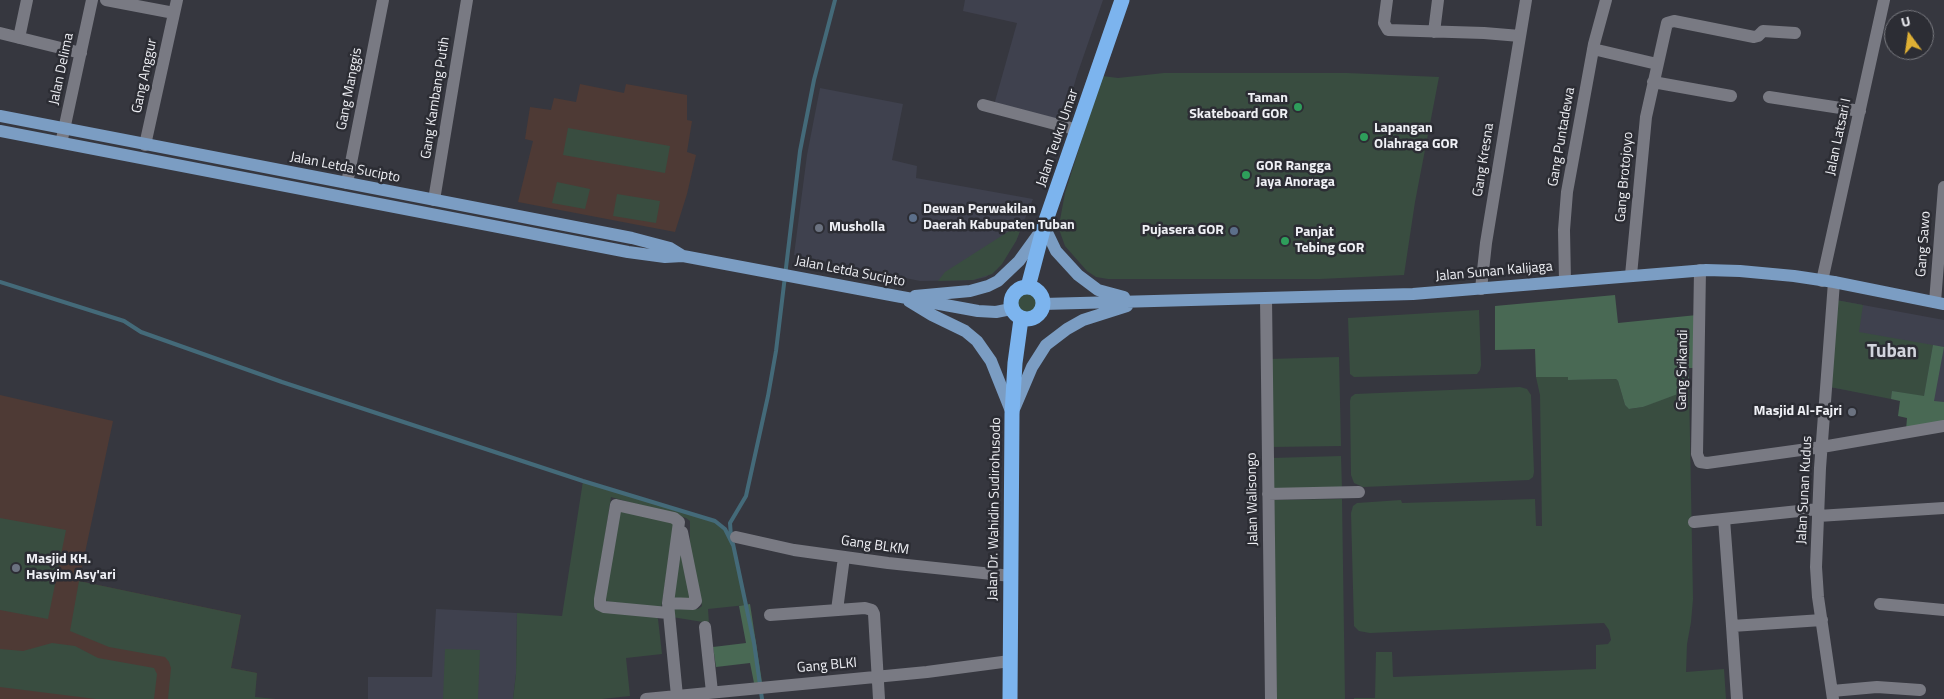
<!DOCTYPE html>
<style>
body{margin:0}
#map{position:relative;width:1944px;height:699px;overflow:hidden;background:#36373f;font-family:"Titillium Web",sans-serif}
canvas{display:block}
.north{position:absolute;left:1884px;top:10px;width:50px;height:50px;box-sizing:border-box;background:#2c2d34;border:1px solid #7a7b81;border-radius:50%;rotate:346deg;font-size:14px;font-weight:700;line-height:20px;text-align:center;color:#eff0f5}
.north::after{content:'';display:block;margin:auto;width:18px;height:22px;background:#dfb034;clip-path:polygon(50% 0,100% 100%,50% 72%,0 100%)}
</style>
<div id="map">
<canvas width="1944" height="699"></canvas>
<div class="north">U</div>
</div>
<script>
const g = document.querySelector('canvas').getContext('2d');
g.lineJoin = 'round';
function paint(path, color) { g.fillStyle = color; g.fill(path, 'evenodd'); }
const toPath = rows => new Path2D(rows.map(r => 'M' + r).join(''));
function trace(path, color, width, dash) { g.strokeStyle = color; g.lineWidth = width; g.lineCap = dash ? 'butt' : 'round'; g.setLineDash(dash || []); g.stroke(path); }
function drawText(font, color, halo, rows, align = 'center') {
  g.font = font + ' "Titillium Web",sans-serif'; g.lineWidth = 5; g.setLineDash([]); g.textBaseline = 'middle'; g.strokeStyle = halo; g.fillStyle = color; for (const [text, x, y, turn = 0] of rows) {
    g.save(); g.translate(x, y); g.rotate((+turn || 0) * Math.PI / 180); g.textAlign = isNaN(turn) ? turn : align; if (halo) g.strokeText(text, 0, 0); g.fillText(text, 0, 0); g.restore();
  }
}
paint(toPath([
 [965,0,1103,0,1077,75,1063,124,994,105,1017,23,963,11],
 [820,88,903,104,892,160,917,166,916,178,1033,199,1016,241,997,269,986,277,973,280,920,281,794,255,807,155],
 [1836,300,1944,320,1944,423,1933,406,1830,387],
 [436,609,517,613,516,674,513,699,368,699,368,677,432,677]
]), '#3f414e');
paint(toPath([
 [580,84,624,93,626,84,687,95,687,120,692,121,687,152,696,155,687,194,675,232,518,202,533,141,525,139,530,107,551,110,554,98,576,102],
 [0,395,113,421,79,581,241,615,231,668,257,673,254,699,0,699]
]), '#4e3a35');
paint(toPath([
 [1164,73,1347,73,1439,77,1415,202,1404,275,1320,279,1108,279,1096,277,1087,271,1065,246,1060,232,1060,220,1065,193,1102,76,1118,78],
 [568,128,670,146,665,173,563,155],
 [557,182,590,189,585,209,552,203],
 [617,194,660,201,656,223,613,216],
 [1017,226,1022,226,1016,241,1002,264,992,274,973,280,938,281,945,272],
 '1016 303a11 11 0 1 1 22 0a11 11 0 1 1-22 0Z',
 [1836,300,1863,305,1859,332,1933,345,1924,397,1892,391,1891,399,1830,387],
 [1479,310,1481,365,1480,370,1477,374,1354,377,1350,374,1348,318],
 [1339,357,1341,446,1272,447,1269,359],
 [1536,377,1568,377,1569,380,1616,379,1618,381,1625,405,1630,409,1643,407,1687,388,1689,385,1693,599,1691,622,1687,644,1686,672,1724,669,1726,699,1354,699,1354,698,1375,698,1376,652,1392,652,1393,677,1596,669,1596,645,1608,644,1611,640,1609,630,1604,623,1370,633,1359,631,1354,626,1351,513,1353,506,1357,503,1401,500,1402,503,1535,499,1536,526,1542,526,1540,395],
 [1520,387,1527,389,1531,395,1534,472,1533,477,1529,480,1363,487,1354,483,1351,475,1350,401,1351,397,1355,394],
 [1341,456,1342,489,1273,491,1272,458],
 [583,481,715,521,722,526,733,545,746,605,708,609,709,623,672,617,674,608,698,609,702,606,690,550,690,521,686,518,611,497,594,608,656,616,658,619,662,654,626,658,630,696,602,699,513,699,516,674,517,613,562,616],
 [1342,499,1345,699,1277,699,1273,500],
 [618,508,675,523,661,608,604,601],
 [0,518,66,530,48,619,0,610],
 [680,547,691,599,672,598],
 [79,581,241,615,231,668,257,673,255,697,276,699,168,699,171,668,169,662,165,657,109,647,70,631],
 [52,643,75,646,98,658,154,668,157,674,154,699,96,699,0,687,0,649,23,651],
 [445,649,480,650,478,699,443,699]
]), '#394d40');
paint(toPath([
 [1615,295,1618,323,1697,315,1696,368,1689,368,1689,385,1683,392,1643,407,1629,409,1625,405,1618,381,1616,379,1568,380,1568,377,1536,377,1535,349,1495,350,1495,306],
 [1933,345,1944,347,1934,401,1944,402,1944,423,1906,430,1907,418,1898,416,1900,401,1891,399,1892,391,1924,396],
 [750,604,762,682,754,683,750,663,716,667,713,647,746,643,739,606]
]), '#496954');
trace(toPath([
 [0,282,124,321,141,332,282,382,583,481,715,521,725,529,733,545],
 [731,537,730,523,746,496,768,396,776,351,800,151,814,80,835,0],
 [733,544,754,643,762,699]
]), '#446a79', 4);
trace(toPath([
 [106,0,174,13],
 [1387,0,1384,23,1388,30,1484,33,1520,36],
 [1434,32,1438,0],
 [0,33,81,53],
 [19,38,27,0],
 [1593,49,1657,64],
 [1653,82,1731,96],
 [1769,97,1860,111],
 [983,105,1078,130],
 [62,139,92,0],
 [145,145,177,0],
 [347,183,383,0],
 [434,200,467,0],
 [1700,270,1697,454,1700,462,1707,463,1822,447,1944,426],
 [1631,275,1646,117,1667,23,1674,21,1754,37,1758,36,1763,31,1795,33],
 [1565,281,1564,230,1567,192,1594,44,1606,0],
 [1822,281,1884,0],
 [1481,289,1486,243,1526,0],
 [1266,298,1271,699],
 [1935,302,1944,187],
 [1268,494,1359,492],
 [1818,516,1944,508],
 [1724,519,1732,626,1822,620],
 [1694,522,1818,509],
 [736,537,794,550,888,563,1011,576],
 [668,603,693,604,696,601,682,532],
 [1880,604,1944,610],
 [837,610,844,557],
 [668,613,604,607,600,605,600,599,616,505,674,518,679,522,668,603,677,696],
 [770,615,865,608,872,610,874,614,879,699],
 [1732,626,1737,699],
 [705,627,712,692],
 [1832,691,1877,687,1920,690],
 [646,699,927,672,1010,661],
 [1833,699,1818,597,1816,567,1820,468,1834,282]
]), '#797a83', 12);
trace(toPath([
 [0,116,632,238,670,248,683,256,896,296,978,311,996,312,1011,309],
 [0,131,628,252,665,257,683,256],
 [1044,226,1056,251,1078,275,1098,290,1124,297],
 [915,296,970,291,988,286,998,281,1019,261,1040,232],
 [909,301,932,315,965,331,977,341,991,361,1011,411],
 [1043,304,1413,294,1706,270,1740,271,1794,276,1834,282,1944,304],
 [1015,407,1032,367,1046,345,1067,329,1083,320,1127,306]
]), '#7b9dc3', 12);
trace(toPath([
 '1011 303a16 16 0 1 1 32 0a16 16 0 1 1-32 0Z',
 [1028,287,1044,226,1122,0],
 [1010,699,1012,414,1015,363,1021,319]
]), '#7cb4ee', 15);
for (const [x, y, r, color] of [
 [1298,107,5,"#2e9e5b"],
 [1364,137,5,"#2e9e5b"],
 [1246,175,5,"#2e9e5b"],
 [913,218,5,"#5c6f8a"],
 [819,228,5,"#6b7280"],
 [1234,231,5,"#5c6f8a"],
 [1285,241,5,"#2e9e5b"],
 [1852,412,5,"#6b7280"],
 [16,568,5,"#6b7280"]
]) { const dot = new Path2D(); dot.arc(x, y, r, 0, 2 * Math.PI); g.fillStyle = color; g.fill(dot); trace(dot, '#2c2d34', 2); }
drawText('14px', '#eff0f5', '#2c2d34', [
 ["Jalan Delima",62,69,-78],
 ["Gang Anggur",145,76,-78],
 ["Gang Manggis",350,89,-79],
 ["Gang Kambang Putih",436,98,-81],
 ["Gang Puntadewa",1562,137,-80],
 ["Jalan Latsari I",1839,137,-78],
 ["Jalan Teuku Umar",1058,138,-71],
 ["Gang Kresna",1484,160,-81],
 ["Jalan Letda Sucipto",345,168,11],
 ["Gang Brotojoyo",1625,177,-85],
 ["Gang Sawo",1924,244,-86],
 ["Jalan Letda Sucipto",850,272,11],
 ["Jalan Sunan Kalijaga",1494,272,-5],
 ["Gang Srikandi",1683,370,-89],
 ["Jalan Sunan Kudus",1805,490,-87],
 ["Jalan Walisongo",1253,499,-91],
 ["Jalan Dr. Wahidin Sudirohusodo",995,509,-89],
 ["Gang BLKM",875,546,8],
 ["Gang BLKI",827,666,-5]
]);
drawText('bold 14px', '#eff0f5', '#2c2d34', [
 ["Taman",1288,99,"right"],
 ["Skateboard GOR",1288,115,"right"],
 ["Lapangan",1374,129],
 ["Olahraga GOR",1374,145],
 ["GOR Rangga",1256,167],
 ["Jaya Anoraga",1256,183],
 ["Dewan Perwakilan",923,210],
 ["Daerah Kabupaten Tuban",923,226],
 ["Musholla",829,228],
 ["Pujasera GOR",1224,231,"right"],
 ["Panjat",1295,233],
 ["Tebing GOR",1295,249],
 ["Masjid Al-Fajri",1842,412,"right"],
 ["Masjid KH.",26,560],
 ["Hasyim Asy'ari",26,576]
], 'left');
drawText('bold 19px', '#d2d4dd', '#2c2d34', [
 ["Tuban",1892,352]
]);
</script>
